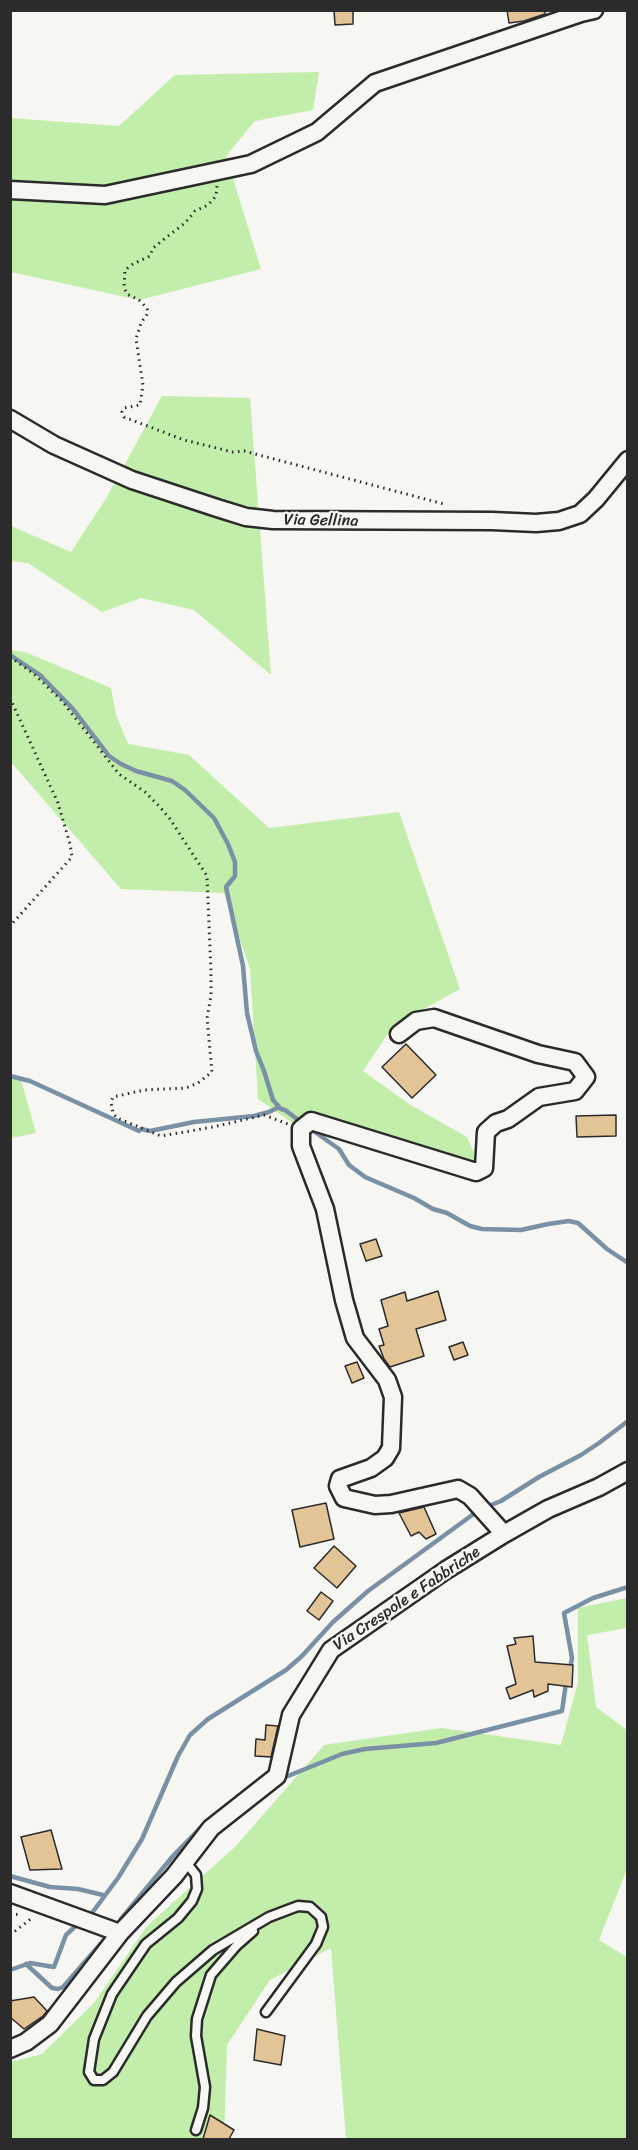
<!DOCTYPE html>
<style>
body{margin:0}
#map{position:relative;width:638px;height:2150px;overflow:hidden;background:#f6f6f2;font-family:Sriracha,sans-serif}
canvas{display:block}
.frame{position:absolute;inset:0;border:12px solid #2b2b2b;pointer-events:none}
</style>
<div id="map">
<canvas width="638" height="2150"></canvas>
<div class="frame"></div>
</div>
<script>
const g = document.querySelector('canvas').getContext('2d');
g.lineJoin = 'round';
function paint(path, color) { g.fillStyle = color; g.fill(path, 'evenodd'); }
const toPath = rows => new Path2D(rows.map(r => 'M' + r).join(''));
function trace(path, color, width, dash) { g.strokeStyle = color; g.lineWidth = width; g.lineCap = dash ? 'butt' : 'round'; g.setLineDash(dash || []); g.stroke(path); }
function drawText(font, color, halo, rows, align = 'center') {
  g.font = font + ' Sriracha,sans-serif'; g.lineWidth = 4.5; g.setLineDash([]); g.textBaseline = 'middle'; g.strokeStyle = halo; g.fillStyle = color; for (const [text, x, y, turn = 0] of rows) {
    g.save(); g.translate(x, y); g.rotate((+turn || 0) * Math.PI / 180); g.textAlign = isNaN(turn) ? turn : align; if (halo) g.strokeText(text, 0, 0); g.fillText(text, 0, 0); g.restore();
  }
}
paint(toPath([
 [319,72,313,110,255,121,226,156,261,269,139,300,11,272,10,118,119,126,175,75],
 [162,396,250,398,271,675,194,610,141,598,102,612,28,563,11,561,11,526,71,552,107,497],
 [10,650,25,652,111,688,116,715,128,744,189,755,269,828,399,812,460,989,393,1026,363,1071,409,1104,467,1137,477,1160,460,1169,386,1154,294,1124,258,1099,250,969,224,893,121,889,11,762],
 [11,1076,21,1080,36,1133,11,1138],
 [627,1598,627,1628,587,1635,596,1707,627,1730,627,1869,599,1940,627,1957,627,2139,346,2139,331,1948,270,1980,227,2045,224,2139,11,2140,11,2062,42,2054,94,2003,147,1926,236,1846,324,1745,442,1728,561,1745,578,1682,578,1608]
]), '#c2edaa');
trace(toPath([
 [10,655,40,675,73,709,109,756,121,764,136,771,172,781,185,790,214,818,228,844,235,862,235,876,226,887,243,966,247,1013,256,1051,264,1071,273,1100,281,1109,285,1110,301,1122],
 [10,1076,30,1081,139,1131,141,1129,150,1131,194,1122,254,1116,269,1112,279,1107],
 [308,1127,339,1149,349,1165,365,1177,414,1198,433,1209,447,1213,470,1226,482,1229,521,1230,548,1224,569,1221,578,1223,607,1249,628,1263],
 [570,1669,572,1658,564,1613,593,1598,628,1587],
 [288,1776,342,1754,365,1749,436,1743,562,1711,566,1683],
 [10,1876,50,1887,78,1889,103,1895],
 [86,1917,92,1913,118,1878,142,1839,178,1756,190,1735,208,1719,286,1670,302,1656,333,1622,368,1591,479,1510,501,1501,539,1477,581,1455,599,1443,628,1421],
 [121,1919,173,1856,206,1822],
 [26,1964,52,1988,58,1989,63,1987,103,1941],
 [10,1970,30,1963,54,1967,66,1935,80,1922]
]), '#7a90a5', 4.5);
const building = toPath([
 [334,10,353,10,353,24,335,25,334,10],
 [507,10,545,10,545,14,524,21,509,23,507,10],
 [406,1044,436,1075,412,1098,382,1067,406,1044],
 [616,1115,616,1136,577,1137,576,1116,616,1115],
 [376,1239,382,1256,366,1261,360,1244,376,1239],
 [438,1291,446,1320,416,1329,424,1356,390,1367,384,1359,379,1346,384,1345,379,1329,388,1326,381,1300,405,1292,407,1301,438,1291],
 [463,1342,468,1355,454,1360,449,1347,463,1342],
 [357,1362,364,1378,352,1383,345,1366,357,1362],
 [326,1503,334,1539,300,1547,292,1510,326,1503],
 [424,1507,436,1534,426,1539,419,1532,411,1536,399,1513,424,1507],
 [334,1546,356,1566,337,1588,314,1568,334,1546],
 [321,1592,333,1601,319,1620,307,1611,321,1592],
 [533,1636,535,1662,573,1665,572,1687,548,1684,548,1691,534,1697,533,1690,510,1699,506,1688,516,1684,507,1646,516,1644,514,1638,533,1636],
 [266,1725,278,1726,271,1757,255,1756,256,1739,265,1740,266,1725],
 [51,1830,62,1869,30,1870,21,1837,51,1830],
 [34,1997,47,2011,43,2016,24,2029,10,2017,10,2001,34,1997],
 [257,2029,285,2036,281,2065,254,2060,257,2029],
 [210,2115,234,2130,229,2139,203,2139,210,2115]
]);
paint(building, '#e3c496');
trace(building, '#2b2b2b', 1.5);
const lane = toPath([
 [185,1861,196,1875,197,1889,192,1901,178,1918,146,1944,112,1994,94,2039,89,2072,94,2080,103,2080,113,2072,147,2016,176,1982,213,1950,269,1917,298,1906,310,1907,321,1917,323,1927,316,1944,266,2012],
 [196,2130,203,2108,205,2087,196,2036,197,2019,211,1975,237,1945,253,1931]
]);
const street = toPath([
 [10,190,105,195,251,164,317,132,375,83,581,13,594,10],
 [10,419,54,445,132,480,217,508,246,517,273,520,492,521,536,523,559,521,580,514,596,499,628,460],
 [399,1034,416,1021,434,1018,538,1054,575,1062,586,1077,575,1091,539,1097,508,1119,496,1123,486,1132,484,1168,476,1172,311,1121,301,1129,301,1146,325,1209,344,1300,355,1338,387,1380,393,1397,391,1448,385,1458,371,1468,340,1479,338,1486,344,1498,375,1505,391,1504,458,1489,470,1496,504,1534],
 [10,1893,120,1933],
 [10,2049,26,2042,50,2024,120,1933,174,1876,211,1828,277,1776,291,1715,331,1650,446,1570,504,1534,548,1509,599,1487,628,1471]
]);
trace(lane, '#2b2b2b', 13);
trace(street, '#2b2b2b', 21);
trace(toPath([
 [217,186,216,196,208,205,195,211,186,222,153,248,150,256,133,264,125,270,124,287,127,294,139,300,147,308,148,313,141,323,136,339,143,385,141,398,140,405,124,408,122,412,124,417,184,440,233,452,244,451,444,504],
 [10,657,34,674,62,701,119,774,145,792,159,806,170,819,207,876,211,973,211,996,207,1018,212,1072,198,1083,186,1088,144,1090,113,1097,111,1102,113,1113,117,1118,161,1136,213,1127,264,1115,288,1124],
 [10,698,58,803,70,844,72,857,10,926],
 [10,1915,20,1914],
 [10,1935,32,1918]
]), '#2b2b2b', 3, [1.5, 4.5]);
trace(lane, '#f6f6f2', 8);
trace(street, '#f6f6f2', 16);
drawText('16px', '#2b2b2b', '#f6f6f2', [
 ["Via Gellina",321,521,1],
 ["Via Crespole e Fabbriche",407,1599,-34]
]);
</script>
